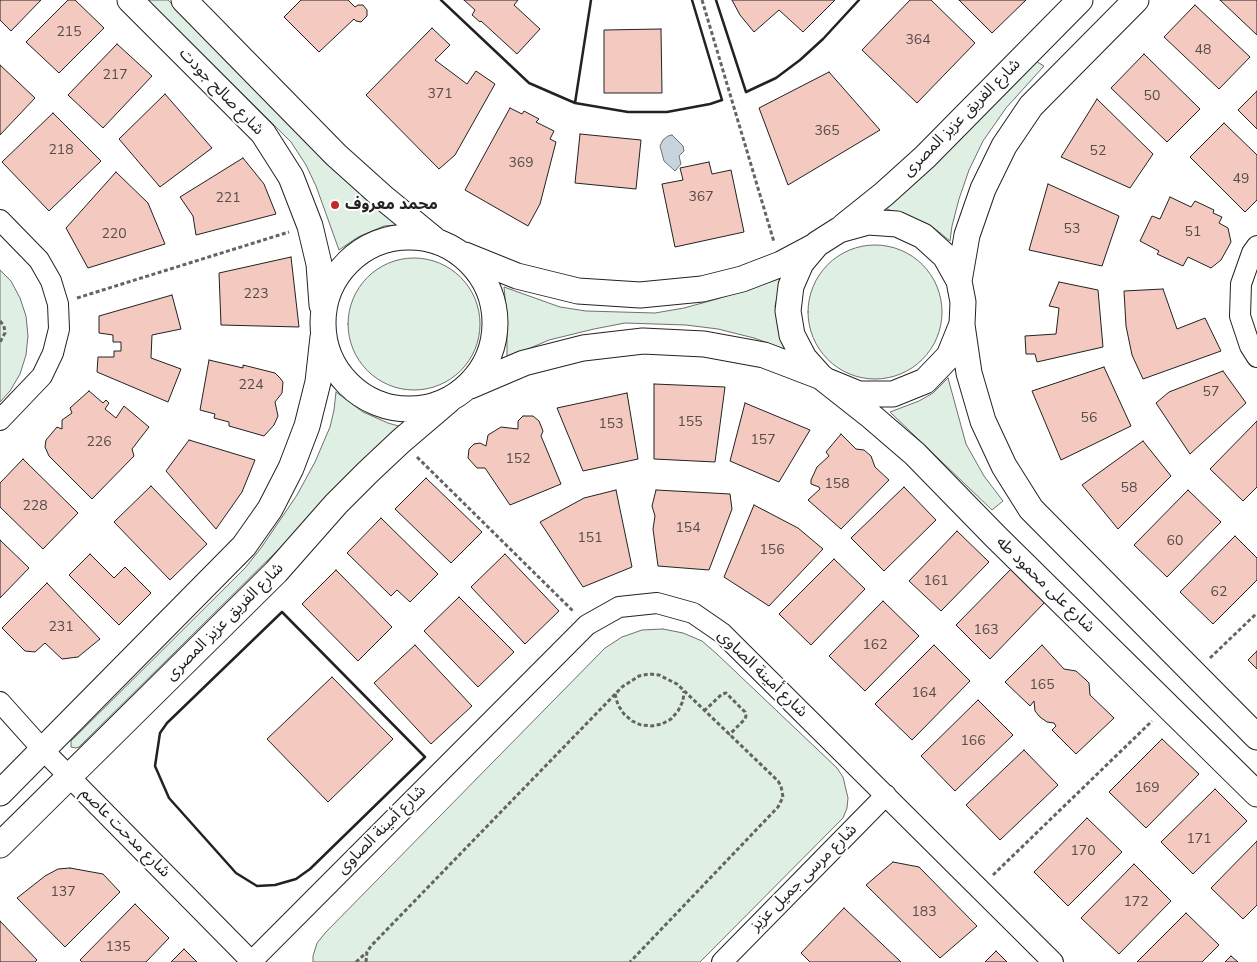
<!DOCTYPE html>
<meta charset="utf-8">
<style>
body{margin:0}
canvas{display:block;background:#fff}
</style>
<canvas width="1257" height="962"></canvas>
<script>
const g = document.querySelector('canvas').getContext('2d');
g.lineJoin = 'round';
function paint(path, color) { g.fillStyle = color; g.fill(path, 'evenodd'); }
const toPath = rows => new Path2D(rows.map(r => 'M' + r).join(''));
function trace(path, color, width, dash) { g.strokeStyle = color; g.lineWidth = width; g.lineCap = dash ? 'butt' : 'round'; g.setLineDash(dash || []); g.stroke(path); }
function drawText(font, color, halo, rows, align = 'center') {
  g.font = font + ' "Nunito Sans","Noto Sans Arabic",sans-serif'; g.lineWidth = 4; g.setLineDash([]); g.textBaseline = 'middle'; g.strokeStyle = halo; g.fillStyle = color; for (const [text, x, y, turn = 0] of rows) {
    g.save(); g.translate(x, y); g.rotate((+turn || 0) * Math.PI / 180); g.textAlign = isNaN(turn) ? turn : align; if (halo) g.strokeText(text, 0, 0); g.fillText(text, 0, 0); g.restore();
  }
}
const green = toPath([
 [148,0,168,0,397,225,384,226,358,237,339,250,316,186,306,165,291,142,148,0],
 [1034,60,1044,66,1006,108,983,141,969,170,959,199,952,226,950,241,934,228,920,221,884,208,1034,60],
 '808 312a67 67 0 1 1 134 0a67 67 0 1 1-134 0Z',
 '348 324a66 66 0 1 1 132 0a66 66 0 1 1-132 0Z',
 [0,270,11,281,20,298,26,316,28,336,26,355,20,374,10,391,0,402,0,270],
 [782,278,775,306,778,326,787,350,754,338,718,329,686,325,625,323,594,329,549,340,507,358,507,319,504,287,560,307,586,311,655,313,684,308,717,299,782,278],
 [948,378,966,444,984,476,1003,501,992,510,890,412,919,401,933,393,948,378],
 [336,392,363,412,388,423,402,427,79,747,76,748,71,747,71,741,245,568,261,548,297,495,315,462,330,427,334,410,336,392],
 [663,629,683,633,702,641,718,655,837,768,843,777,848,798,847,808,843,818,700,962,313,962,313,956,317,943,326,932,605,648,622,637,642,630,663,629]
]);
paint(green, '#e0efe3');
trace(green, '#6f6f6f', 1);
const water = toPath([
 [672,135,683,146,684,151,679,156,681,164,675,171,664,161,660,146,663,140,668,136,672,135]
]);
paint(water, '#c7d3dd');
trace(water, '#6f6f6f', 1);
const building = toPath([
 [0,0,41,0,11,31,0,20,0,0],
 [68,0,75,0,104,28,59,73,26,42,68,0],
 [301,0,348,0,355,7,358,5,363,5,367,10,367,16,361,22,356,21,354,19,319,52,284,17,301,0],
 [464,0,518,0,514,5,540,29,517,54,481,21,480,22,472,15,475,10,464,0],
 [732,0,835,0,803,32,779,10,754,32,740,15,732,0],
 [910,0,931,0,975,43,917,103,862,50,910,0],
 [959,0,1026,0,992,33,959,0],
 [1220,0,1257,0,1257,35,1220,0],
 [1195,5,1250,57,1219,89,1164,37,1195,5],
 [432,28,450,45,435,60,467,84,476,71,495,84,455,155,439,169,366,95,432,28],
 [661,29,662,93,604,93,604,30,661,29],
 [117,44,152,76,103,128,68,95,117,44],
 [1144,54,1200,109,1167,142,1111,88,1144,54],
 [0,65,35,98,0,135,0,65],
 [829,72,880,130,788,185,759,108,829,72],
 [1257,91,1257,129,1238,110,1257,91],
 [165,94,212,148,160,187,119,139,165,94],
 [1097,99,1153,154,1130,188,1061,157,1097,99],
 [510,108,522,114,524,111,539,119,536,122,554,131,550,139,556,142,540,204,528,226,465,190,510,108],
 [53,113,101,161,49,211,2,162,53,113],
 [1224,123,1257,155,1257,200,1245,212,1190,157,1224,123],
 [580,134,641,140,636,189,575,183,580,134],
 [243,158,264,184,276,214,196,235,193,216,180,197,243,158],
 [709,162,712,174,731,170,744,232,675,247,662,184,683,180,680,168,709,162],
 [116,172,148,203,165,244,88,268,66,228,116,172],
 [1048,184,1119,216,1102,266,1029,250,1048,184],
 [1170,197,1191,207,1195,201,1214,210,1213,213,1222,217,1219,223,1228,228,1231,242,1221,260,1211,268,1188,257,1183,266,1157,254,1159,251,1140,241,1152,216,1160,219,1170,197],
 [291,257,299,327,221,325,219,273,291,257],
 [1059,282,1098,290,1103,347,1037,362,1035,354,1026,354,1025,336,1056,334,1059,308,1049,306,1059,282],
 [1163,289,1177,329,1205,318,1221,351,1143,379,1132,355,1126,326,1124,291,1163,289],
 [172,295,181,329,152,335,151,358,181,369,168,402,97,372,98,357,114,357,114,351,121,351,121,342,113,342,113,335,99,333,99,316,172,295],
 [209,360,243,368,243,365,275,373,280,378,283,382,282,393,275,402,278,416,274,425,264,436,229,426,229,422,214,418,215,414,200,410,209,360],
 [1104,367,1131,426,1061,460,1032,391,1104,367],
 [1223,371,1246,403,1190,454,1156,403,1169,392,1223,371],
 [654,384,725,387,715,462,654,459,654,384],
 [89,391,103,403,106,400,109,403,105,409,116,418,124,406,149,427,132,449,134,456,92,499,49,456,45,447,46,440,57,427,62,429,62,420,72,413,70,408,89,391],
 [627,393,638,459,583,471,557,408,627,393],
 [745,403,810,430,779,482,730,461,745,403],
 [523,416,533,416,539,421,543,431,541,436,561,484,510,505,485,468,477,468,468,458,469,449,474,444,480,443,486,446,488,435,501,427,518,429,518,421,523,416],
 [1257,421,1257,487,1243,501,1210,469,1257,421],
 [841,434,856,449,864,450,871,456,875,467,889,480,841,529,808,500,820,489,819,487,811,484,811,480,817,467,829,456,826,452,841,434],
 [189,440,255,460,242,492,216,529,166,471,189,440],
 [1143,441,1171,476,1118,529,1082,485,1143,441],
 [23,459,78,513,43,549,0,507,0,483,23,459],
 [426,478,482,532,451,563,395,509,426,478],
 [151,486,207,544,170,580,114,522,151,486],
 [904,487,936,520,884,571,851,538,904,487],
 [616,490,632,567,583,587,540,522,584,498,616,490],
 [656,490,730,494,732,509,709,570,658,566,653,529,655,516,652,506,656,490],
 [1188,490,1221,522,1167,577,1134,545,1188,490],
 [754,505,798,528,823,549,769,606,724,577,754,505],
 [381,518,438,574,410,602,397,590,391,596,347,553,381,518],
 [957,531,989,562,941,611,909,581,957,531],
 [1235,536,1257,558,1257,580,1213,624,1180,592,1235,536],
 [0,540,29,568,0,598,0,540],
 [90,554,114,578,125,567,151,593,119,625,69,575,90,554],
 [505,554,559,611,525,644,471,587,505,554],
 [834,559,865,589,811,645,779,614,834,559],
 [1011,569,1045,602,990,659,956,625,1011,569],
 [336,570,392,627,358,661,302,604,336,570],
 [47,583,100,639,78,657,62,659,45,643,35,652,25,651,2,628,47,583],
 [459,597,514,652,478,687,424,631,459,597],
 [883,601,919,636,865,691,829,656,883,601],
 [415,645,472,706,431,744,374,683,415,645],
 [934,645,970,681,912,740,875,704,934,645],
 [1042,645,1064,669,1076,671,1085,679,1089,683,1090,695,1114,718,1076,754,1052,730,1056,726,1054,723,1047,722,1040,717,1035,711,1034,701,1030,706,1005,682,1042,645],
 [1257,651,1257,669,1248,660,1257,651],
 [332,677,393,739,328,802,267,739,332,677],
 [978,700,1013,735,955,791,921,756,978,700],
 [1162,739,1199,774,1146,828,1109,792,1162,739],
 [1024,750,1058,785,1000,840,966,805,1024,750],
 [1215,789,1247,821,1193,874,1161,842,1215,789],
 [1087,818,1122,852,1068,906,1034,872,1087,818],
 [1257,841,1257,905,1243,919,1211,888,1257,841],
 [893,862,919,867,977,926,940,958,866,885,893,862],
 [1134,864,1171,901,1119,954,1081,918,1134,864],
 [70,868,103,874,120,892,65,947,17,898,45,876,58,869,70,868],
 [135,904,169,938,146,962,82,962,80,960,135,904],
 [844,908,901,962,810,962,801,953,844,908],
 [1186,913,1219,945,1202,962,1137,962,1186,913],
 [0,921,37,960,35,962,0,962,0,921],
 [184,949,197,962,171,962,184,949],
 [996,951,1007,962,985,962,996,951],
 [1231,956,1238,962,1225,962,1231,956]
]);
paint(building, '#f3c9c0');
trace(building, '#222', 1);
const minor = toPath([
 [0,220,39,260,51,281,58,304,59,329,53,353,42,376,0,420],
 [1257,246,1252,253,1241,284,1240,316,1250,346,1257,357],
 [0,702,43,750,252,962],
 [252,961,587,625,619,607,657,603,693,613,722,633,1053,962],
 [722,962,886,795]
]);
const tertiary = toPath([
 [130,0,263,133,291,177,310,226,319,264,322,305],
 [184,0,336,155,385,199,436,241],
 [844,226,884,194,925,157,1080,0],
 '323 323a86 86 0 1 1 172 0a86 86 0 1 1-172 0Z',
 [465,255,517,276,578,291,640,295,702,289,742,279,781,264,813,247],
 [959,281,967,235,983,189,1004,146,1031,106,1136,0],
 [962,325,969,373,983,421,1004,466,1031,509,1257,737],
 [827,381,859,394,893,394,925,381,949,356,962,324,963,302,959,281,945,256,923,236,897,224,868,222,839,230,817,244,801,263,791,286,788,311,792,335,804,358,820,376,872,417,915,454,995,536,1257,794],
 [470,386,524,363,583,348,643,341,704,344,764,355,819,376],
 [0,793,244,546,270,509,291,468,307,426,318,382,323,337],
 [0,845,276,572,336,504,368,472,401,441,449,400]
]);
trace(minor, '#222', 22);
trace(tertiary, '#222', 27);
trace(toPath([
 [702,0,774,242],
 [77,298,289,232],
 [0,321,4,326,5,333,0,342],
 [417,457,573,611],
 [1210,658,1257,613],
 [615,694,618,705,624,714,632,721,641,725,652,726,662,724,671,719,678,711,683,701,684,691],
 [704,711,722,694,726,693,745,712,746,716,745,719,729,735],
 [993,875,1152,721],
 [356,962,366,953],
 [366,962,367,952,371,946,622,687,639,676,649,674,659,675,677,684,778,781,781,786,783,797,778,807,630,962]
]), '#646464', 3, [4, 2.5]);
trace(minor, '#fff', 20);
trace(tertiary, '#fff', 25);
trace(toPath([
 [441,0,529,83,575,103,575,101],
 [591,0,575,103,628,112,667,112,710,104,722,100,692,0],
 [716,0,746,92,776,78,800,60,823,39,859,0],
 [282,612,425,757,310,869,296,879,275,885,257,886,236,873,169,798,155,766,160,733,167,723,282,612]
]), '#222', 2.5);
for (const [x, y, r, color] of [
 [335,205,5,"#c62828"]
]) { const dot = new Path2D(); dot.arc(x, y, r, 0, 2 * Math.PI); g.fillStyle = color; g.fill(dot); trace(dot, '#fff', 2); }
drawText('14px', '#564c4a', null, [
 ["215",69,33],
 ["364",918,41],
 ["48",1203,51],
 ["217",115,76],
 ["371",440,95],
 ["50",1152,97],
 ["365",827,132],
 ["218",61,151],
 ["52",1098,152],
 ["369",521,164],
 ["49",1241,180],
 ["367",701,198],
 ["221",228,199],
 ["53",1072,230],
 ["51",1193,233],
 ["220",114,235],
 ["223",256,295],
 ["224",251,386],
 ["57",1211,393],
 ["56",1089,419],
 ["155",690,423],
 ["153",611,425],
 ["157",763,441],
 ["226",99,443],
 ["152",518,460],
 ["158",837,485],
 ["58",1129,489],
 ["228",35,507],
 ["154",688,529],
 ["151",590,539],
 ["60",1175,542],
 ["156",772,551],
 ["161",936,582],
 ["62",1219,593],
 ["231",61,628],
 ["163",986,631],
 ["162",875,646],
 ["165",1042,686],
 ["164",924,694],
 ["166",973,742],
 ["169",1147,789],
 ["171",1199,840],
 ["170",1083,852],
 ["137",63,893],
 ["172",1136,903],
 ["183",924,913],
 ["135",118,948]
]);
drawText('16px', '#222', '#fff', [
 ["شارع صالح جودت",221,92,46],
 ["شارع الفريق عزيز المصرى",962,118,-45],
 ["شارع على محمود طه",1045,585,44],
 ["شارع الفريق عزيز المصرى",225,622,-45],
 ["شارع أمينة الصاوى",762,674,44],
 ["شارع أمينة الصاوى",382,830,-45],
 ["شارع مدحت عاصم",125,833,45],
 ["شارع مرسى جميل عزيز",804,878,-45]
]);
drawText('bold 16px', '#222', '#fff', [
 ["محمد معروف",345,205]
], 'left');
</script>
